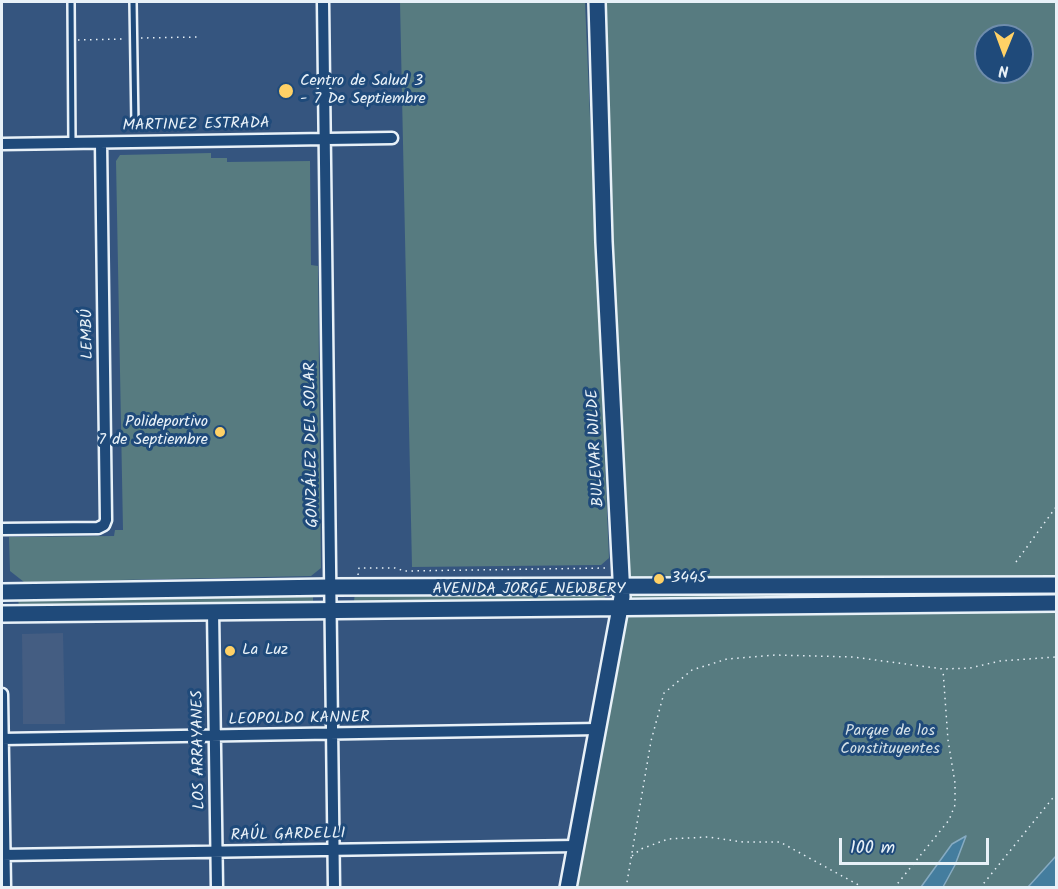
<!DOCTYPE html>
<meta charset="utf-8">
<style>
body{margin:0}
#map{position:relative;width:1058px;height:889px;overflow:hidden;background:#35557f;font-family:Kalam,sans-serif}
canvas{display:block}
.frame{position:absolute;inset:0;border:3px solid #e8f1f8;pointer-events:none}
.north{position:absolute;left:974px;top:24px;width:60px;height:60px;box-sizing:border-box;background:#1f4a7a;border:2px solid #6f8dac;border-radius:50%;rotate:181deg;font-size:16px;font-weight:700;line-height:24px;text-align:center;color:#e8f1f8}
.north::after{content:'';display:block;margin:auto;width:21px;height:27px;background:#ffd166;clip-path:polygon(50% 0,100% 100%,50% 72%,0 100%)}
.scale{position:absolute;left:839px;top:838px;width:150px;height:27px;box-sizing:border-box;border:3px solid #e8f1f8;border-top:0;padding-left:8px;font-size:18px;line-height:21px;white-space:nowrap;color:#e8f1f8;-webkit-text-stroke:4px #1f4a7a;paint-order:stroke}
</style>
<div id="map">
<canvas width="1058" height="889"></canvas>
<div class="frame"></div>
<div class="north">N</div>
<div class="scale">100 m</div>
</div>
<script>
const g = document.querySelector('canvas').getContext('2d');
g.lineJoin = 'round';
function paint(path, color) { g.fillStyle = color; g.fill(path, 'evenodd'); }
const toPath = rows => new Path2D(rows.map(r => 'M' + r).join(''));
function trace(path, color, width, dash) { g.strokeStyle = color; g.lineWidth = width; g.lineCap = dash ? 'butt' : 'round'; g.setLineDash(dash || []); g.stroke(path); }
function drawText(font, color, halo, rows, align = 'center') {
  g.font = font + ' Kalam,sans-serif'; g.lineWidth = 6; g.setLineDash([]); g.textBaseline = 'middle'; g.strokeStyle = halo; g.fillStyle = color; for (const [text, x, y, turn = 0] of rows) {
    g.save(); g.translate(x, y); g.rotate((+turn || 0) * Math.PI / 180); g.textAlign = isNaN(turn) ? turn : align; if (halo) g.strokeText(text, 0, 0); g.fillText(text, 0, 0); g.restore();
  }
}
paint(toPath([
 [63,633,65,724,23,724,22,634]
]), '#445d82');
paint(toPath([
 [400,2,585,2,609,558,601,565,412,567],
 [597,2,1056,2,1056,887,568,888,621,607],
 [986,36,1022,36,1022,72,986,72],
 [211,153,211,158,227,158,227,162,310,161,311,265,318,266,321,568,311,576,24,582,10,571,9,537,114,536,115,530,123,530,116,161,120,155],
 [355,592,602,592,606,599,603,601,354,601],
 [313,593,313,603,19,608,18,598]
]), '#577b80');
const water = toPath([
 [966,836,955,865,943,887,921,887,952,844,966,836],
 [1056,856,1056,887,1028,887,1056,856]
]);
paint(water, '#447d9e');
trace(water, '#86abc2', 1.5);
const lane = toPath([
 [71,2,72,143],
 [133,2,135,126]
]);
const street = toPath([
 [323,2,334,888],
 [2,144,392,138],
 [2,529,98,528,104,525,106,520,101,143],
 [213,611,217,888],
 [2,694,5,888],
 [2,739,598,729],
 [2,855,576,846]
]);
const secondary = toPath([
 [2,592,331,587,1056,585],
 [2,614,1056,603],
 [568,888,622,597,604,242,597,2]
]);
trace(lane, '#e8f1f8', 10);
trace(street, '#e8f1f8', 15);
trace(secondary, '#e8f1f8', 20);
trace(toPath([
 [141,38,198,37],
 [78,40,124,39],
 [1016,562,1056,507],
 [358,575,359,568,395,568,405,571,607,568],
 [632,856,641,849,668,839,708,837,743,842,780,842,864,888],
 [626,888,651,741,664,693,692,670,727,659,775,655,853,657,943,669,970,668,1000,661,1056,657],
 [894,888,949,820,955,805,955,783,948,740,943,670],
 [980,888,1056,794]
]), '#e8f1f8', 1.5, [1.5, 4.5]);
trace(lane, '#1f4a7a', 5);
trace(street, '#1f4a7a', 10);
trace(secondary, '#1f4a7a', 15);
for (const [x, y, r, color] of [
 [286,91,8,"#ffd166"],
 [220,432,6,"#ffd166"],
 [659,579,6,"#ffd166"],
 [230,651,6,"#ffd166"]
]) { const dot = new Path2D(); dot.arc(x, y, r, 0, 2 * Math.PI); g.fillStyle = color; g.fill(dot); trace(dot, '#1f4a7a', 2); }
drawText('16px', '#e8f1f8', '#1f4a7a', [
 ["Centro de Salud 3",300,82],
 ["- 7 De Septiembre",300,100],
 ["Polideportivo",208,423,"right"],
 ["7 de Septiembre",208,441,"right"],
 ["3445",671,579],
 ["La Luz",242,651]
], 'left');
drawText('16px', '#e8f1f8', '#1f4a7a', [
 ["MARTINEZ ESTRADA",196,126,-1],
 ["LEMBÚ",89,334,-91],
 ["GONZÁLEZ DEL SOLAR",313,445,-91],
 ["BULEVAR WILDE",597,448,-93],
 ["AVENIDA JORGE NEWBERY",529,590],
 ["LEOPOLDO KANNER",299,720,-1],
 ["LOS ARRAYANES",200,750,-91],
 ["RAÚL GARDELLI",288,836,-1]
]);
drawText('16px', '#d2dfe6', '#1f4a7a', [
 ["Parque de los",890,732],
 ["Constituyentes",890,750]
]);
</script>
